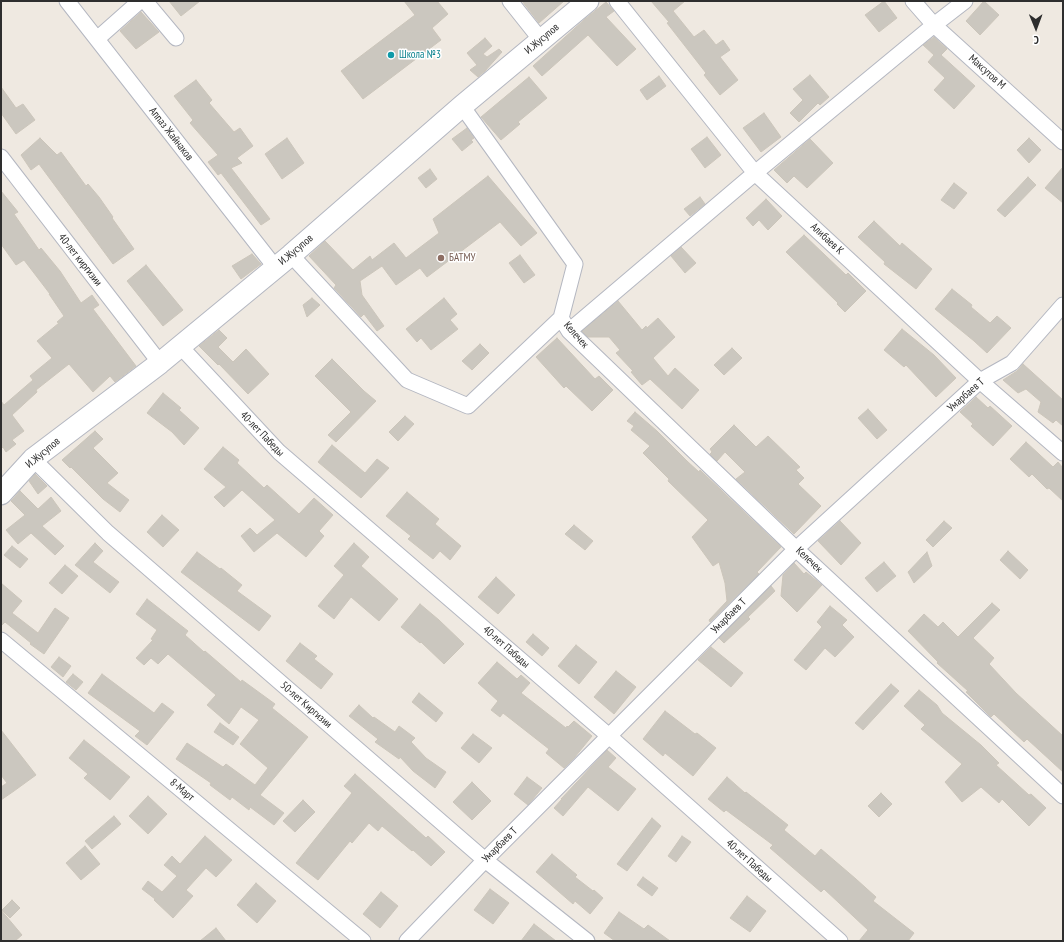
<!DOCTYPE html>
<meta charset="utf-8">
<style>
body{margin:0}
#map{position:relative;width:1064px;height:942px;overflow:hidden;background:#efe9e1;font-family:"PT Sans Narrow",sans-serif}
canvas{display:block}
.frame{position:absolute;inset:0;border:2px solid #2e2e2e;pointer-events:none}
.north{position:absolute;left:1016px;top:8px;width:40px;height:40px;-webkit-text-stroke:3px #fff;paint-order:stroke;rotate:179deg;font-size:11px;font-weight:700;line-height:16px;text-align:center;color:#2e2e2e}
.north::after{content:'';display:block;margin:auto;width:14px;height:18px;background:#2e2e2e;clip-path:polygon(50% 0,100% 100%,50% 72%,0 100%)}
</style>
<div id="map">
<canvas width="1064" height="942"></canvas>
<div class="frame"></div>
<div class="north">С</div>
</div>
<script>
const g = document.querySelector('canvas').getContext('2d');
g.lineJoin = 'round';
function paint(path, color) { g.fillStyle = color; g.fill(path, 'evenodd'); }
const toPath = rows => new Path2D(rows.map(r => 'M' + r).join(''));
function trace(path, color, width, dash) { g.strokeStyle = color; g.lineWidth = width; g.lineCap = dash ? 'butt' : 'round'; g.setLineDash(dash || []); g.stroke(path); }
function drawText(font, color, halo, rows, align = 'center') {
  g.font = font + ' "PT Sans Narrow",sans-serif'; g.lineWidth = 3; g.setLineDash([]); g.textBaseline = 'middle'; g.strokeStyle = halo; g.fillStyle = color; for (const [text, x, y, turn = 0] of rows) {
    g.save(); g.translate(x, y); g.rotate((+turn || 0) * Math.PI / 180); g.textAlign = isNaN(turn) ? turn : align; if (halo) g.strokeText(text, 0, 0); g.fillText(text, 0, 0); g.restore();
  }
}
const building = toPath([
 [169,1,200,1,181,16,169,1],
 [404,1,437,1,448,14,432,28,441,40,363,99,341,71,415,15,404,1],
 [522,1,564,1,539,23,522,1],
 [651,1,685,1,673,11,694,37,704,30,716,45,723,40,730,50,720,57,738,80,720,95,704,75,706,73,667,23,669,22,651,1],
 [884,1,897,18,879,32,865,15,884,1],
 [984,1,999,15,980,35,966,21,984,1],
 [606,2,614,11,606,17,636,49,617,66,588,35,542,76,533,66,585,19,606,2],
 [141,12,159,32,136,49,120,31,141,12],
 [934,37,947,49,941,55,975,86,954,109,934,90,945,78,928,62,934,55,923,45,934,37],
 [485,38,492,46,483,54,487,57,499,49,502,52,485,71,478,77,470,70,477,65,467,53,485,38],
 [810,75,829,97,820,105,818,103,799,122,790,113,803,100,793,89,810,75],
 [659,76,666,86,647,100,640,90,659,76],
 [529,77,547,98,518,122,520,124,501,140,481,117,529,77],
 [196,80,212,100,209,103,234,132,240,128,253,146,237,158,242,163,231,168,270,219,261,225,221,173,218,175,208,162,218,155,190,123,193,120,174,96,196,80],
 [1,87,16,108,23,104,35,120,16,134,1,113,1,87],
 [764,113,781,137,761,152,743,128,764,113],
 [467,128,474,138,471,140,473,142,462,151,452,139,467,128],
 [707,137,721,155,705,168,691,149,707,137],
 [40,138,57,155,61,152,86,186,88,184,99,197,113,217,112,218,134,249,113,264,39,164,31,170,21,155,40,138],
 [287,138,304,163,282,179,265,154,287,138],
 [1029,138,1041,150,1029,163,1017,150,1029,138],
 [810,139,833,163,807,188,794,176,787,183,774,170,810,139],
 [1063,167,1063,203,1045,188,1063,167],
 [430,169,437,179,426,188,418,178,430,169],
 [488,176,537,233,521,246,500,222,427,277,420,268,396,285,382,266,360,281,362,295,384,326,377,331,364,314,361,317,334,288,336,285,309,256,325,241,353,270,370,256,372,260,394,243,406,258,439,233,433,219,488,176],
 [1028,177,1036,185,1005,217,997,210,1028,177],
 [954,183,967,193,954,209,941,200,954,183],
 [1,191,18,212,14,214,39,250,41,248,60,271,81,303,92,295,99,305,93,309,136,366,115,382,110,376,93,392,69,364,36,390,37,392,12,415,24,431,12,440,16,444,6,452,3,447,1,449,1,401,4,405,33,380,30,376,52,358,37,341,59,323,57,322,64,316,49,294,50,294,24,260,16,265,1,244,1,191],
 [700,197,705,204,690,216,684,209,700,197],
 [766,199,782,216,768,230,759,220,753,226,746,218,766,199],
 [874,221,900,246,902,243,932,269,916,289,884,264,885,262,858,237,874,221],
 [804,235,846,275,848,273,866,291,845,312,837,304,838,303,786,252,804,235],
 [681,247,696,263,685,273,671,256,681,247],
 [252,254,261,264,241,279,232,266,252,254],
 [520,255,535,275,524,283,509,263,520,255],
 [146,265,183,310,163,326,127,281,146,265],
 [952,289,972,305,971,307,990,323,997,316,1011,328,987,353,974,341,935,309,952,289],
 [312,298,320,305,307,317,303,305,312,298],
 [444,298,457,314,450,320,458,329,431,350,421,338,417,342,406,329,444,298],
 [618,301,642,330,646,326,647,328,658,318,675,337,653,358,668,376,675,368,699,390,682,409,650,379,642,385,631,372,633,371,616,353,620,350,609,337,588,337,582,331,618,301],
 [902,329,934,355,956,378,936,397,906,365,904,367,884,350,902,329],
 [219,330,227,338,218,347,233,362,246,349,269,374,248,394,219,364,218,365,199,346,219,330],
 [557,338,595,379,599,376,613,390,592,411,566,386,564,388,536,357,557,338],
 [480,344,489,353,472,370,462,361,480,344],
 [732,348,742,358,724,375,714,365,732,348],
 [332,359,364,391,376,401,336,442,328,435,351,412,315,376,332,359],
 [1023,364,1063,400,1063,426,1056,420,1053,423,1038,412,1041,402,1026,389,1018,393,1003,380,1017,371,1023,364],
 [163,393,181,408,179,410,199,428,184,445,172,432,147,413,163,393],
 [976,397,988,408,990,406,1012,426,993,446,971,426,973,424,960,412,976,397],
 [868,409,887,430,877,439,858,418,868,409],
 [635,412,657,431,687,461,699,472,700,470,781,547,757,572,759,574,710,622,709,620,727,601,725,583,719,562,713,566,692,537,708,520,668,481,669,479,643,453,650,446,631,430,634,426,627,421,635,412],
 [405,416,414,424,398,441,389,432,405,416],
 [734,425,756,447,768,436,800,467,796,470,804,478,798,484,821,506,794,534,736,479,745,472,725,452,717,461,710,454,712,452,710,449,734,425],
 [95,431,103,439,93,448,118,473,107,483,129,500,120,512,103,499,71,467,70,468,62,460,95,431],
 [1026,442,1053,467,1058,462,1063,468,1063,501,1049,488,1047,489,1032,474,1029,477,1010,459,1026,442],
 [332,445,365,473,377,459,389,468,361,498,318,462,332,445],
 [223,447,239,460,237,463,264,488,267,485,299,514,314,498,333,515,319,531,324,536,306,557,277,533,254,552,241,536,250,528,257,535,275,520,242,490,224,507,214,497,226,487,204,469,223,447],
 [35,474,47,486,38,494,29,481,35,474],
 [20,491,38,509,51,497,61,511,42,526,64,546,55,555,31,533,18,544,6,530,25,515,11,501,20,491],
 [407,492,439,519,435,524,461,546,450,560,440,551,433,559,408,539,411,536,386,516,407,492],
 [162,515,179,530,163,547,147,532,162,515],
 [840,521,861,543,841,565,818,541,840,521],
 [944,521,952,528,933,547,926,540,944,521],
 [574,525,593,541,585,550,565,534,574,525],
 [95,543,103,551,93,562,119,582,110,593,75,565,95,543],
 [354,543,369,557,361,566,398,599,379,621,351,597,334,619,318,606,344,575,334,566,354,543],
 [12,546,28,559,20,568,4,555,12,546],
 [1008,551,1028,570,1020,579,1000,560,1008,551],
 [197,552,220,569,221,568,242,585,237,591,271,616,259,631,181,572,197,552],
 [927,552,932,566,914,583,908,572,927,552],
 [884,562,896,576,877,592,865,578,884,562],
 [794,563,804,574,806,572,822,585,797,612,781,596,783,575,794,563],
 [65,565,78,576,62,594,49,583,65,565],
 [496,577,515,595,498,614,478,597,496,577],
 [1,583,22,601,12,613,38,633,55,608,69,618,44,654,30,644,31,643,5,622,1,626,1,583],
 [771,586,775,591,748,617,750,619,724,643,719,638,771,586],
 [147,599,188,631,185,635,204,652,205,651,241,682,242,680,275,704,272,708,308,737,260,795,284,813,274,825,250,807,249,810,232,797,230,800,210,785,211,783,176,759,187,743,223,767,226,764,255,785,268,768,240,744,259,720,241,707,229,724,207,705,216,695,168,654,158,664,151,658,144,665,136,658,153,640,151,639,157,630,136,614,147,599],
 [992,603,1000,610,973,638,994,658,989,664,1016,693,1063,736,1063,772,1027,739,1024,742,994,714,991,717,966,692,968,691,937,663,938,662,908,631,924,614,938,627,943,622,958,637,992,603],
 [420,604,439,620,464,644,444,664,421,642,420,643,401,627,420,604],
 [830,606,847,620,842,625,854,637,835,657,825,648,806,670,794,660,822,627,817,622,830,606],
 [533,634,549,648,542,656,526,642,533,634],
 [300,643,317,656,314,659,333,674,321,689,286,661,300,643],
 [576,645,597,662,579,684,558,666,576,645],
 [711,647,743,673,731,687,698,660,711,647],
 [59,657,71,666,63,677,51,667,59,657],
 [497,662,517,679,521,675,530,683,521,693,566,728,567,726,568,727,574,721,592,736,575,757,564,768,546,753,549,749,503,713,500,717,491,710,498,701,478,683,497,662],
 [616,671,636,687,614,714,594,697,616,671],
 [73,674,83,682,76,690,66,682,73,674],
 [102,674,154,713,162,703,174,712,147,745,135,736,140,731,88,693,102,674],
 [891,684,899,691,863,730,855,723,891,684],
 [919,690,937,705,942,713,981,745,999,763,996,765,1029,795,1031,794,1046,808,1029,826,1002,799,999,803,981,787,962,802,945,782,962,764,921,729,925,725,904,706,919,690],
 [419,693,443,713,436,722,412,702,419,693],
 [359,705,373,718,374,717,395,732,399,726,415,738,411,742,426,758,446,772,435,788,413,771,400,757,399,759,375,742,378,739,349,716,359,705],
 [665,711,695,734,697,733,716,748,693,776,665,753,663,756,643,739,665,711],
 [220,723,239,737,233,745,214,732,220,723],
 [1,730,36,775,14,791,1,800,1,787,7,783,1,775,1,730],
 [473,734,492,748,479,763,461,748,473,734],
 [84,740,130,777,110,800,84,778,88,774,69,758,84,740],
 [607,750,616,758,608,767,636,789,618,811,588,787,563,816,554,808,562,799,561,799,607,750],
 [355,774,426,838,428,836,445,852,431,866,413,850,412,851,382,826,378,831,369,823,352,843,350,841,318,880,296,863,352,793,344,786,355,774],
 [527,777,542,788,528,805,514,794,527,777],
 [727,777,745,793,746,792,788,825,784,830,815,856,821,849,856,879,876,897,873,901,914,933,908,941,859,941,868,930,824,889,821,892,770,848,773,845,726,810,724,812,708,799,727,777],
 [472,782,491,801,472,820,453,802,472,782],
 [881,793,892,804,879,817,868,806,881,793],
 [148,796,167,814,148,834,129,816,148,796],
 [303,800,315,812,295,832,283,821,303,800],
 [114,816,121,824,92,849,85,841,114,816],
 [652,818,661,826,627,871,617,864,652,818],
 [205,836,232,860,216,877,206,868,186,890,193,896,173,918,154,900,155,899,142,889,148,881,162,892,177,876,164,865,172,856,180,864,205,836],
 [682,836,691,842,676,862,668,856,682,836],
 [85,846,100,864,81,880,66,863,85,846],
 [552,854,577,875,575,877,593,891,594,890,603,898,590,914,575,901,573,904,536,872,552,854],
 [643,877,658,888,652,896,637,885,643,877],
 [256,883,276,901,257,923,237,905,256,883],
 [490,889,509,903,493,924,474,910,490,889],
 [381,892,398,906,380,928,363,914,381,892],
 [747,896,766,911,750,932,730,918,747,896],
 [12,900,20,908,10,918,2,910,12,900],
 [1,910,22,935,15,941,1,941,1,910],
 [619,912,644,929,648,925,670,941,615,941,604,933,619,912],
 [534,924,556,941,521,941,534,924],
 [216,928,226,941,200,941,216,928]
]);
paint(building, '#cbc7bf');
trace(building, '#cbc5ba', 1);
const street = toPath([
 [67,1,275,267],
 [145,1,176,38],
 [510,1,541,40],
 [617,1,755,173,980,381,1063,453],
 [913,1,934,25,1063,142],
 [97,39,140,1],
 [1,157,160,363],
 [291,255,407,380,468,406,561,318,575,264,462,106],
 [561,318,569,331,796,549,1063,796],
 [569,331,755,173,934,25,965,1],
 [180,346,279,452,609,736,840,941],
 [33,459,108,533,485,860,587,941],
 [1,640,363,941],
 [407,941,485,860,796,549,980,381,1012,363,1063,305]
]);
const secondary = toPath([
 [1,494,33,459,160,363,291,255,462,106,588,1]
]);
trace(street, '#b4b7c1', 17);
trace(secondary, '#b4b7c1', 23);
trace(street, '#fff', 15);
trace(secondary, '#fff', 21);
for (const [x, y, r, color] of [
 [391,55,4,"#0f9aa8"],
 [441,258,4,"#8d6e63"]
]) { const dot = new Path2D(); dot.arc(x, y, r, 0, 2 * Math.PI); g.fillStyle = color; g.fill(dot); trace(dot, '#fff', 1.5); }
drawText('11px', '#2e2e2e', '#fff', [
 ["И.Жусупов",542,39,-40],
 ["Максутов М",987,72,42],
 ["Аппаз Жайнаков",171,134,52],
 ["Алибаев К",827,239,43],
 ["И.Жусупов",296,250,-40],
 ["40-лет киргизии",80,260,52],
 ["Келечек",576,335,48],
 ["Умарбаев Т",966,395,-41],
 ["40-лет Пабеды",262,434,46],
 ["И.Жусупов",43,453,-40],
 ["Келечек",809,560,43],
 ["Умарбаев Т",729,616,-45],
 ["40-лет Пабеды",506,647,41],
 ["50-лет Киргизии",306,705,41],
 ["8-Март",182,790,40],
 ["Умарбаев Т",500,845,-45],
 ["40-лет Пабеды",749,861,42]
]);
drawText('11px', '#0d838f', '#fff', [
 ["Школа №3",399,55]
], 'left');
drawText('11px', '#785e54', '#fff', [
 ["БАТМУ",449,258]
], 'left');
</script>
